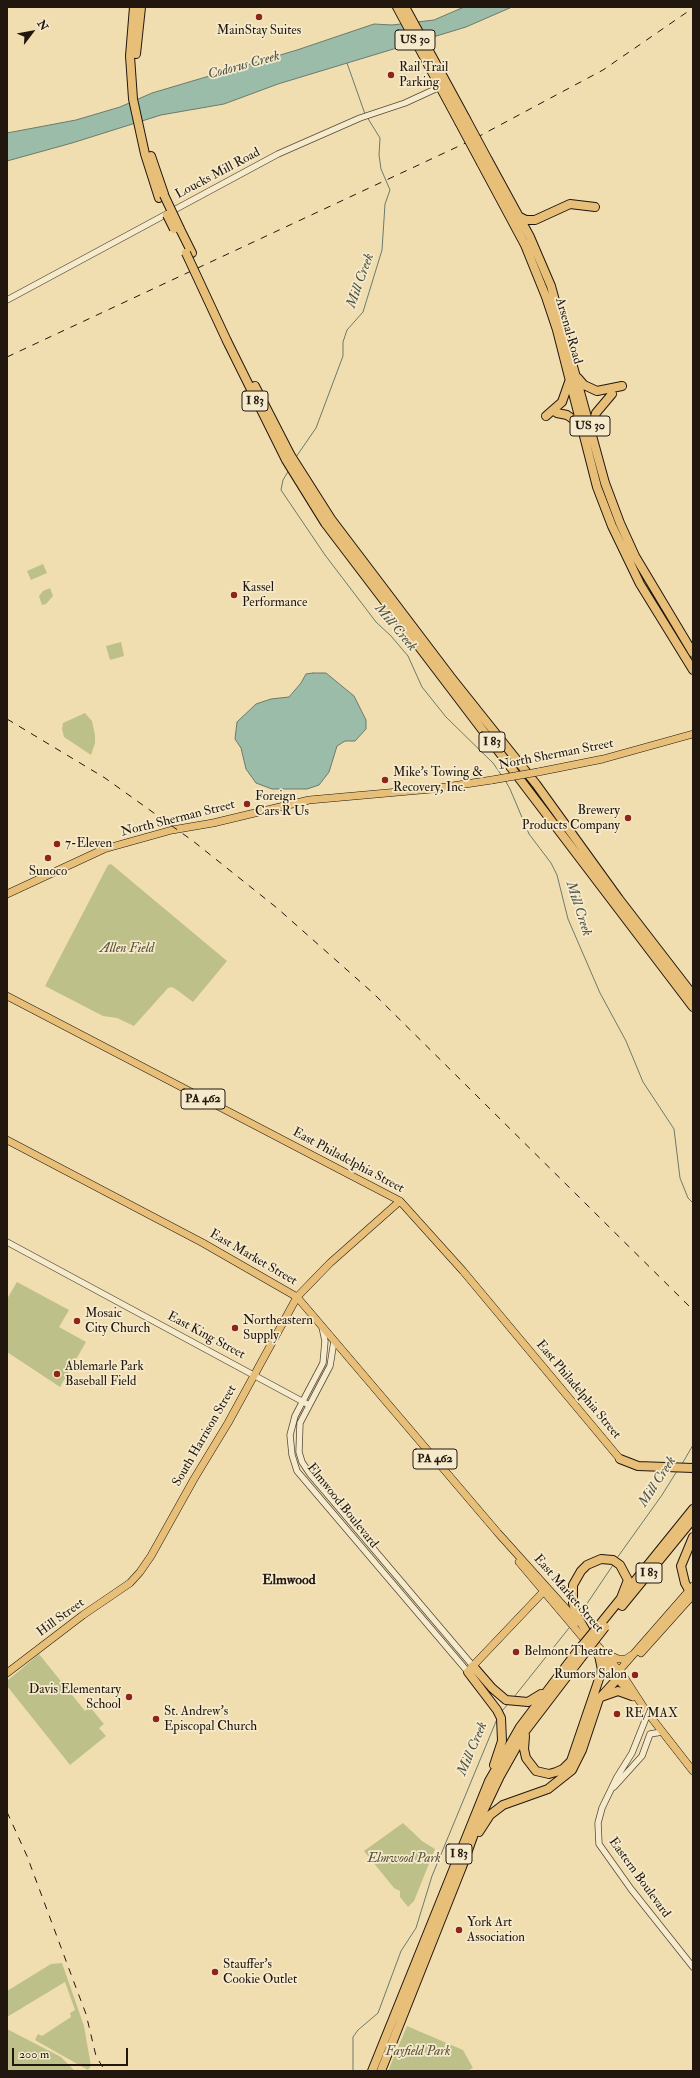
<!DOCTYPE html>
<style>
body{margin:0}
#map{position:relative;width:700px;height:2078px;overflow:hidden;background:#f1deb0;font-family:"IM FELL Double Pica",serif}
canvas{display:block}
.frame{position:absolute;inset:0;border:8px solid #21170e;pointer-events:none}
.north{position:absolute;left:12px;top:12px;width:40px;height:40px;-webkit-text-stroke:3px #f6eacc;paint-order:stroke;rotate:58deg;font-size:11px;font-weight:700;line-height:16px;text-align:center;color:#21170e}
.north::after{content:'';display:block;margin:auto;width:14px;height:18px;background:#21170e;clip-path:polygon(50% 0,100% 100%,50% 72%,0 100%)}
.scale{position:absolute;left:12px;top:2048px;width:116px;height:18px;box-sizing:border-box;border:2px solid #21170e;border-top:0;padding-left:5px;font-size:12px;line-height:14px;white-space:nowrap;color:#21170e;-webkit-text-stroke:3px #f6eacc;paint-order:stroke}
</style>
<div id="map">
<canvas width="700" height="2078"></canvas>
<div class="frame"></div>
<div class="north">N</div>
<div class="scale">200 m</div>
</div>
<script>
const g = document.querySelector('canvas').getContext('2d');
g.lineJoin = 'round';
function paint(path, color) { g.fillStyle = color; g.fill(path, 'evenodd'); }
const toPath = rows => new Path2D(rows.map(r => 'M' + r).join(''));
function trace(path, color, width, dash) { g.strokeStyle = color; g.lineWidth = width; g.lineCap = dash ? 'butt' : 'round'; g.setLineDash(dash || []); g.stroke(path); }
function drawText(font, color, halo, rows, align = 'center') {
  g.font = font + ' "IM FELL Double Pica",serif'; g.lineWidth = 3.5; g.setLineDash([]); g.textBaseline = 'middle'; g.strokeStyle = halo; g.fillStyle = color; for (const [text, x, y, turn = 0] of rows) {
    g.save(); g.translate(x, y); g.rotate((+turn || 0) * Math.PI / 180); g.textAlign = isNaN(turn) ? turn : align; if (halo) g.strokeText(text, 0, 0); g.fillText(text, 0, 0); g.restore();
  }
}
paint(toPath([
 [43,564,47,573,31,580,27,571],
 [50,588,53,596,46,604,42,605,39,596,43,591],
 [121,642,124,656,110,660,106,646],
 [85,713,92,721,95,735,95,743,91,755,64,737,62,729,63,723],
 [111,864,227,961,193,1002,177,990,172,987,168,988,134,1026,117,1018,103,1016,45,986,108,865],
 [17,1282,69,1310,59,1327,86,1342,60,1387,7,1352,7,1299],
 [39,1654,85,1711,90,1707,104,1724,99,1728,106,1736,70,1765,7,1686,7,1681],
 [403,1823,422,1841,435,1849,414,1901,408,1907,400,1897,400,1891,394,1888,364,1851],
 [62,1963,84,2026,91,2066,88,2070,35,2040,38,2034,42,2036,71,2017,70,2013,75,2010,65,1982,7,2017,7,1991,51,1964],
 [407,2026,463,2050,473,2068,467,2071,388,2071],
 [7,2029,61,2057,75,2071,7,2071]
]), '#bdc089');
const water = toPath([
 [464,7,512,7,466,27,278,84,224,104,161,115,72,143,7,161,7,133,76,120,120,107,152,93,297,50,374,24,392,25,434,20,464,7],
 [313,673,326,673,354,696,366,720,366,729,355,741,345,741,337,746,329,772,319,785,307,789,272,789,256,783,246,769,241,748,235,739,237,722,256,704,271,699,289,697,301,683,306,674,313,673]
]);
paint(water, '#9bbca9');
trace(water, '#6a7a6b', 1);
trace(toPath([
 [347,63,365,114],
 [296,457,316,428,343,356,343,342,347,330,363,312,382,250,385,204,390,190,381,169,379,155,380,138,367,117],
 [289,470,283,480,281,490,325,555,376,622,391,636,408,656,422,687,446,717,493,763,502,776],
 [505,780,510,789,529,834,551,863,557,875,568,919,600,993,626,1041,643,1082,674,1129,680,1178,688,1198,693,1203],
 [682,1464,693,1445],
 [617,1558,662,1495,677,1471],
 [580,1614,613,1565],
 [514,1697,569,1628],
 [502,1711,508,1704],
 [353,2071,353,2037,358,2030,378,2013,401,1951,416,1928,432,1876,497,1719]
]), '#6a7a6b', 1);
const minor = toPath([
 [7,300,278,154,360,118,405,103,442,86],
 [7,1242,309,1405],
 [322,1327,325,1341,323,1363,295,1416,290,1435,292,1455,297,1471,468,1672],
 [334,1341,330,1366,300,1423,299,1452,302,1462,310,1474,473,1666],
 [648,1713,632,1753,617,1777,602,1808,598,1823,599,1844,631,1889,693,1967],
 [614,1787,642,1756,650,1734,662,1732]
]);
const major = toPath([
 [538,772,603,759,693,734],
 [7,894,104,849,172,830,213,823,309,800,432,789,492,780],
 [7,996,400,1201,463,1271,620,1459],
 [7,1140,203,1243,297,1297,498,1533,578,1622],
 [519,1562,633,1697],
 [591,1638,622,1674,646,1711],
 [641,1653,693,1595],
 [607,1654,618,1659,626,1659,632,1655],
 [469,1670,546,1589],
 [7,1673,83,1615,130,1583,140,1572,151,1556,194,1479,228,1423,297,1297,330,1263,400,1201],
 [617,1673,693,1586],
 [643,1707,693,1771]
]);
const highway = toPath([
 [134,7,130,56,133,99,145,154,159,198],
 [397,7,459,122],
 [405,7,466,119],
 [136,54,141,7],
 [151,156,164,194],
 [488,160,530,237,551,286,605,483,620,523,635,556,693,653],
 [481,163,525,245,546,297,557,330,597,487,612,526,640,584,693,670],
 [520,217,526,220,535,220,570,204,595,207],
 [180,229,192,253],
 [227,341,286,460,325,523,693,1007],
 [578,378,584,385,597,391,622,386],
 [255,386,291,456,331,519,450,676,536,784,619,899,693,995],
 [557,413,567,415,580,424],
 [546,416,562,402,569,382],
 [592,429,596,413,612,394],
 [620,1459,638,1466,693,1468],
 [689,1590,685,1583,681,1566,693,1537],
 [622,1606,693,1519],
 [601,1623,693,1509],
 [587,1633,576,1614,573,1603,573,1585,581,1571,587,1565,601,1559,613,1560,620,1565,628,1580,621,1598],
 [473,1666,492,1688,506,1700,528,1702,541,1694],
 [468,1672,497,1710,501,1718,502,1741,494,1765],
 [601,1697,618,1691,632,1696],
 [525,1736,524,1749,526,1758,536,1771,549,1774,556,1772,563,1769,571,1761,600,1676,602,1670,599,1655],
 [479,1832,490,1815,503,1805,548,1789,572,1770,582,1750,599,1699,618,1678],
 [372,2071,489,1781,520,1727,576,1653],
 [381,2071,462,1867,479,1820,500,1776,526,1730,581,1658]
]);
trace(minor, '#554936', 7);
trace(major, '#21170e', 8);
trace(highway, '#21170e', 10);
trace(minor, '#f6eacc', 5.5);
trace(major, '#e8bf78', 7);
trace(highway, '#e8bf78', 8);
trace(toPath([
 [7,357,472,140,603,70,693,8],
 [7,719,105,778,193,841,277,908,373,993,693,1310],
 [7,1812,27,1856,75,1985,86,2014,96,2056,105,2071]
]), '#21170e', 1, [7, 7]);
const majorBridge = toPath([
 [492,780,538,772]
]);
const highwayBridge = toPath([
 [466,119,488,160],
 [459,122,481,163],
 [164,195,180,229],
 [167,215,174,229],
 [186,253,227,341],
 [576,1653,601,1623],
 [581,1658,605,1627]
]);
trace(majorBridge, '#21170e', 8, []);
trace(highwayBridge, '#21170e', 10, []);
trace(majorBridge, '#e8bf78', 7);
trace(highwayBridge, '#e8bf78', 8);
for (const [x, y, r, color] of [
 [259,17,4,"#8f2418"],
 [391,75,4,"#8f2418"],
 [234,595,4,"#8f2418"],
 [385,780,4,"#8f2418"],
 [247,804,4,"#8f2418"],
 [628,818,4,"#8f2418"],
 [57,844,4,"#8f2418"],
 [48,858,4,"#8f2418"],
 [77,1321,4,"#8f2418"],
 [235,1328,4,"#8f2418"],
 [57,1374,4,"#8f2418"],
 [516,1652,4,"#8f2418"],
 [635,1675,4,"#8f2418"],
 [129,1697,4,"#8f2418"],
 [617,1714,4,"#8f2418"],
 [156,1719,4,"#8f2418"],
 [459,1930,4,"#8f2418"],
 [215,1972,4,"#8f2418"]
]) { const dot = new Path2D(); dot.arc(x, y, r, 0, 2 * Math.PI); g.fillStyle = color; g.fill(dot); trace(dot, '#f6eacc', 1.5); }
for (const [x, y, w] of [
 [415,40,40],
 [255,401,26],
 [590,426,40],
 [492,742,26],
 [203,1099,44],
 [435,1459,44],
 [649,1573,26],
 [459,1854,26]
]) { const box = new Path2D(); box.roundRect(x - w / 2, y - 10, w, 20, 3); g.fillStyle = '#f6eacc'; g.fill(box); trace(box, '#21170e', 1); }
drawText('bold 12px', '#21170e', null, [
 ["US 30",415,40],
 ["I 83",255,401],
 ["US 30",590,426],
 ["I 83",492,742],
 ["PA 462",203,1099],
 ["PA 462",435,1459],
 ["I 83",649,1573],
 ["I 83",459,1854]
]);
drawText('13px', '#21170e', '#f6eacc', [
 ["MainStay Suites",259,31,"center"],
 ["Rail Trail",399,68],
 ["Parking",399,83],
 ["Kassel",242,588],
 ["Performance",242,603],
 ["Mike's Towing &",393,773],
 ["Recovery, Inc.",393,788],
 ["Foreign",255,797],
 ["Cars R Us",255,812],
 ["Brewery",620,811,"right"],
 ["Products Company",620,826,"right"],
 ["7-Eleven",65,844],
 ["Sunoco",48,872,"center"],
 ["Mosaic",85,1314],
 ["City Church",85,1329],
 ["Northeastern",243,1321],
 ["Supply",243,1336],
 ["Ablemarle Park",65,1367],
 ["Baseball Field",65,1382],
 ["Belmont Theatre",524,1652],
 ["Rumors Salon",627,1675,"right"],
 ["Davis Elementary",121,1690,"right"],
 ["School",121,1705,"right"],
 ["St. Andrew's",164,1712],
 ["Episcopal Church",164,1727],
 ["RE/MAX",625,1714],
 ["York Art",467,1923],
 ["Association",467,1938],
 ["Stauffer's",223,1965],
 ["Cookie Outlet",223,1980]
], 'left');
drawText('13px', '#21170e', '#f6eacc', [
 ["Loucks Mill Road",218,174,-28],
 ["Arsenal Road",568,331,74],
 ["North Sherman Street",556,755,-11],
 ["North Sherman Street",178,819,-14],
 ["East Philadelphia Street",348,1161,28],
 ["East Market Street",253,1258,30],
 ["East King Street",206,1336,28],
 ["East Philadelphia Street",578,1390,50],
 ["South Harrison Street",205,1436,-60],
 ["Elmwood Boulevard",342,1506,51],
 ["East Market Street",568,1594,49],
 ["Hill Street",61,1618,-36],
 ["Eastern Boulevard",639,1878,54]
]);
drawText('italic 13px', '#585239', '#f6eacc', [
 ["Allen Field",127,949],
 ["Elmwood Park",404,1859],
 ["Fayfield Park",418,2052]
]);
drawText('italic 14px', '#4c5144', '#f6eacc', [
 ["Codorus Creek",244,66,-15],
 ["Mill Creek",361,281,-70],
 ["Mill Creek",395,628,50],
 ["Mill Creek",578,909,72],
 ["Mill Creek",658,1482,-57],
 ["Mill Creek",473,1749,-67]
]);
drawText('bold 14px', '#21170e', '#f6eacc', [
 ["Elmwood",289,1581]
]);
</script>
